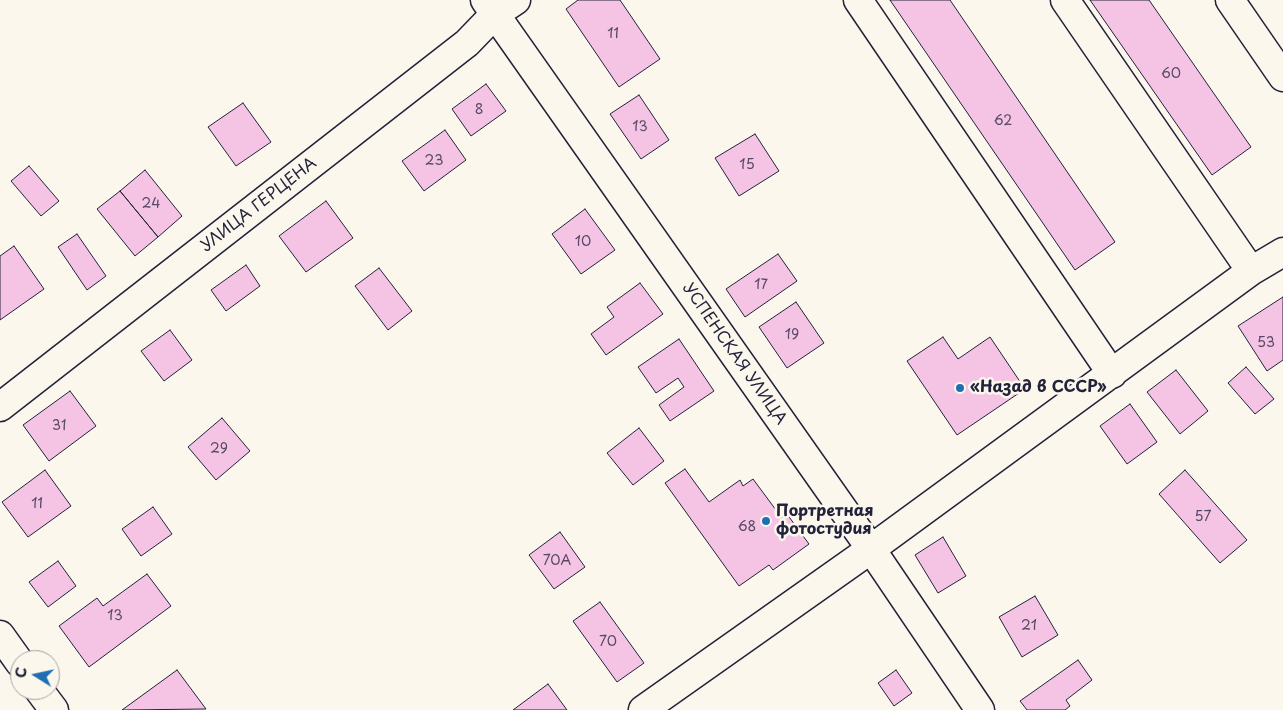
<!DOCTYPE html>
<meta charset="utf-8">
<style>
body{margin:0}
#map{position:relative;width:1283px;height:710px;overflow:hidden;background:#fbf7ec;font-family:"Playpen Sans",sans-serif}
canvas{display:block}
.north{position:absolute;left:10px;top:650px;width:50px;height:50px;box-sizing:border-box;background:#fbf7ec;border:1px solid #a4a2a5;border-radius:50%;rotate:280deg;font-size:14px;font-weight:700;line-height:20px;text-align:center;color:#22223b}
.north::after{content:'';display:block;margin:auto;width:18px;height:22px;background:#1f6fb2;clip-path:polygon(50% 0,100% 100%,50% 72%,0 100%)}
</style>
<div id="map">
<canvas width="1283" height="710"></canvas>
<div class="north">С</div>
</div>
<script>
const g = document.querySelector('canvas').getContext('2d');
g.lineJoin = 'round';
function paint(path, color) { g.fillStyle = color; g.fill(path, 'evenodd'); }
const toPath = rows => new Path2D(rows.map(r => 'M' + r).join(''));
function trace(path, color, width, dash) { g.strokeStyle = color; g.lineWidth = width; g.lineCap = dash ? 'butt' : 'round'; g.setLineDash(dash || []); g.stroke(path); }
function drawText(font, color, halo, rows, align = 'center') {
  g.font = font + ' "Playpen Sans",sans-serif'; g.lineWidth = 5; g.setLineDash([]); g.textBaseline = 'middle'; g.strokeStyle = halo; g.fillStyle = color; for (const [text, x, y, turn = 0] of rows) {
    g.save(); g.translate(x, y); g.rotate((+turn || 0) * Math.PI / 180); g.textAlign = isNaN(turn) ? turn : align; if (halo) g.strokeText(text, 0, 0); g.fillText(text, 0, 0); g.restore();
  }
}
const building = toPath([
 [578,0,620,0,660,59,619,87,566,9,578,0],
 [890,0,950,0,1115,242,1075,270,890,0],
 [1090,0,1149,0,1251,147,1212,175,1090,0],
 [486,84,506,111,471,136,452,109,486,84],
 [639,95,669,140,641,159,610,114,639,95],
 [243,103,271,142,236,166,208,127,243,103],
 [445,130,466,160,424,191,402,161,445,130],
 [755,134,779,171,739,196,715,158,755,134],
 [29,166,59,201,41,216,11,181,29,166],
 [145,170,182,216,158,237,120,191,145,170],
 [120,191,158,237,135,256,97,209,120,191],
 [326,201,353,238,306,272,279,236,326,201],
 [585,209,615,250,581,274,552,234,585,209],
 [77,234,106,276,87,290,58,247,77,234],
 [14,246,44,289,0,320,0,256,14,246],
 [778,254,797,281,745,317,726,289,778,254],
 [246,265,260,286,226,311,211,290,246,265],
 [379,268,412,311,388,330,355,286,379,268],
 [640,283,663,314,606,355,591,334,614,317,607,307,640,283],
 [1283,297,1283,360,1267,371,1238,326,1283,297],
 [796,302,824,343,787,368,759,327,796,302],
 [170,330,192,360,164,381,141,351,170,330],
 [943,337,958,359,990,337,1025,389,957,435,907,361,943,337],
 [679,339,714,391,670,421,659,405,684,387,678,378,656,393,638,367,679,339],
 [1246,367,1274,399,1255,414,1228,383,1246,367],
 [1176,370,1208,411,1180,434,1147,392,1176,370],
 [70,391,96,426,49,461,23,425,70,391],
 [1130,404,1157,442,1127,464,1100,426,1130,404],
 [222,418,250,451,216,480,188,447,222,418],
 [639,428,664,461,633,485,607,453,639,428],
 [685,469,709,502,740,480,743,486,753,479,776,510,781,506,809,544,773,570,769,565,739,586,665,483,685,469],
 [45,470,71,506,28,537,2,502,45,470],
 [1185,470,1247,540,1220,563,1159,494,1185,470],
 [153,507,172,534,141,556,122,529,153,507],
 [560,532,585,567,554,589,529,555,560,532],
 [943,537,966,576,938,593,915,555,943,537],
 [58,561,76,586,48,607,29,582,58,561],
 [147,574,171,606,89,667,59,626,97,598,103,606,147,574],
 [1035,596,1058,635,1022,657,999,617,1035,596],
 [600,602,644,663,617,682,573,621,600,602],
 [1078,660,1092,680,1066,700,1070,706,1065,710,1027,710,1020,701,1078,660],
 [177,670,206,709,122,710,177,670],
 [896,670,912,693,894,706,878,683,896,670],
 [548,684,567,710,513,710,548,684]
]);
paint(building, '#f5c4e5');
trace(building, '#22223b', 1);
const minor = toPath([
 [485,0,871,549,980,710],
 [858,0,1112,374],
 [1065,0,1251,271],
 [1230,0,1283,77],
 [0,407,467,43,495,14,516,0],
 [643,710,871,549,1251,271,1283,252]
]);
const major = toPath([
 [0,635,20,663],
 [39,690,54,710]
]);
trace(minor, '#22223b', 31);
trace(major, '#22223b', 31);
trace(minor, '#fbf7ec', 28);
trace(major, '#fbf7ec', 28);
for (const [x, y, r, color] of [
 [960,388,5,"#1f6fb2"],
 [766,521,5,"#1f6fb2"]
]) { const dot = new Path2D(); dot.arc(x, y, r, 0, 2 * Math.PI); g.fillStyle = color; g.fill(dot); trace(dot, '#fbf7ec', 2); }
drawText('14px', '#574a66', null, [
 ["11",613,34],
 ["60",1171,74],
 ["8",479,110],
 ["62",1003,121],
 ["13",640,127],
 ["23",434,161],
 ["15",747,165],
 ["24",151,204],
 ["10",583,242],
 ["17",761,285],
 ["19",792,335],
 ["53",1266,343],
 ["31",59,426],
 ["29",219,449],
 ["11",37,504],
 ["57",1203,517],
 ["68",747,527],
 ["70А",557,561],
 ["13",115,616],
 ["21",1029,626],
 ["70",608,642]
]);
drawText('16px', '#22223b', '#fbf7ec', [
 ["УЛИЦА ГЕРЦЕНА",259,205,-38],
 ["УСПЕНСКАЯ УЛИЦА",734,354,55]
]);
drawText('bold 16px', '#22223b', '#fbf7ec', [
 ["«Назад в СССР»",970,388],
 ["Портретная",776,512],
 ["фотостудия",776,530]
], 'left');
</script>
